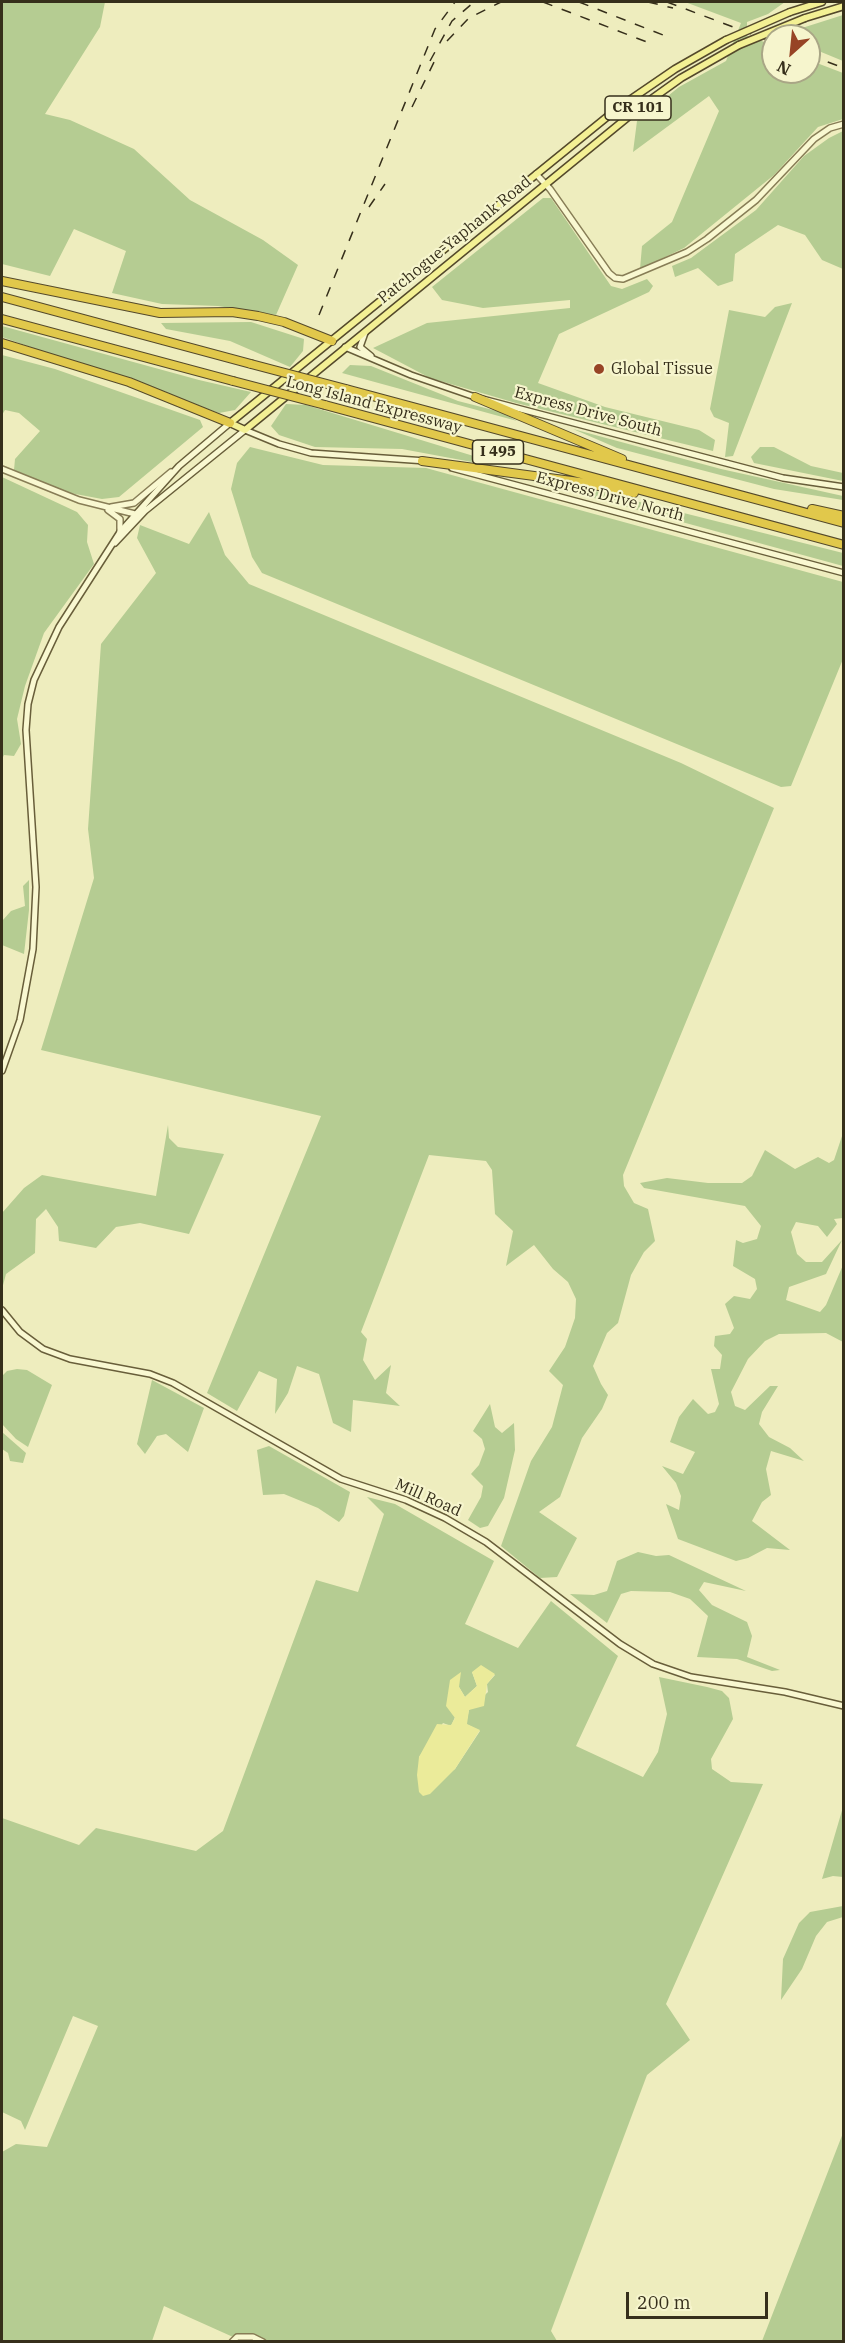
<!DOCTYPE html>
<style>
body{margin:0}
#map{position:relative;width:845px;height:2343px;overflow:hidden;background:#eeedbe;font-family:"IBM Plex Serif",serif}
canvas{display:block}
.frame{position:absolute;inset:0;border:3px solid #362f1b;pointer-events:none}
.north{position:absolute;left:761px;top:24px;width:60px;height:60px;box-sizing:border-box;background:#f6f5cd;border:2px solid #a9a686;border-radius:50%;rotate:207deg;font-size:16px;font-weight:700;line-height:24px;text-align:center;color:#362f1b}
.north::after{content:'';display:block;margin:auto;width:21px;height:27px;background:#974425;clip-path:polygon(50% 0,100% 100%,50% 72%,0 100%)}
.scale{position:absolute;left:626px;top:2292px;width:142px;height:27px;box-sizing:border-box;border:3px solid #362f1b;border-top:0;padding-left:8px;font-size:18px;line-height:21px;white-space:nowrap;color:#362f1b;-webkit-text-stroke:4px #f6f5cd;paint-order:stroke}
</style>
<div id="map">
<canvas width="845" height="2343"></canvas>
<div class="frame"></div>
<div class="north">N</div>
<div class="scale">200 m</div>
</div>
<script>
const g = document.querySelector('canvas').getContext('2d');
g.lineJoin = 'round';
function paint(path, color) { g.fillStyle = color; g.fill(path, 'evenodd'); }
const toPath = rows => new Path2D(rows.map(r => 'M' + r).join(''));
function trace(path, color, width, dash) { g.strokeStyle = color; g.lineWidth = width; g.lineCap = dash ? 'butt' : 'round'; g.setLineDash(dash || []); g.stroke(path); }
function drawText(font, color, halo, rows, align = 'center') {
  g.font = font + ' "IBM Plex Serif",serif'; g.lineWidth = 4.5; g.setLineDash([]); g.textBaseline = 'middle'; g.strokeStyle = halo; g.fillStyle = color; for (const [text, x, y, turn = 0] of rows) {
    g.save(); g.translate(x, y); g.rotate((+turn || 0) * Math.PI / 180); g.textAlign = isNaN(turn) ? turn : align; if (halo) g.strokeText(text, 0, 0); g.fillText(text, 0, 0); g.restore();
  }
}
paint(toPath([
 [2,2,105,2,100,27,45,114,70,120,134,149,190,200,263,240,298,265,276,315,218,306,162,304,112,293,126,251,74,229,50,276,2,264],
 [685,2,785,2,768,14,747,22,747,36,773,45,773,72,809,72,809,60,843,73,843,119,818,127,774,175,684,248,640,269,642,246,672,222,719,111,709,96,633,152,637,121,679,87,726,61,741,23],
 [843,15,843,61,809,47,809,36,780,35],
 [843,131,843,269,822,260,805,235,778,225,735,254,733,281,718,286,698,268,675,277,672,266,691,258,756,210,804,156,829,138],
 [543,198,551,198,611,286,622,289,647,279,653,286,649,292,559,334,538,383,605,407,699,430,715,440,713,451,516,403,430,378,373,348,427,323,570,308,570,300,483,308,442,300,432,287],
 [792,303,733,456,725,457,729,423,714,417,710,409,729,310,765,317,775,307],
 [251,322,304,339,303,351,290,367,230,341,166,329,161,323],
 [2,326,199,380,251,392,235,410,219,413,2,337],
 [2,355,55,369,200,420,203,427,119,497,102,499,70,493,14,470,15,459,40,431,19,413,5,410,2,415],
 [350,365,371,366,458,401,501,412,517,421,342,373],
 [286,404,306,405,490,461,488,465,402,449,315,447,279,435,271,426],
 [573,429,721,469,843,496,843,500,774,489,617,448],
 [250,447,323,465,426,468,843,582,843,659,791,786,781,787,262,573,252,557,231,489,237,463],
 [760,447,774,447,811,466,843,473,843,481,754,463,751,457],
 [2,477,77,512,88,525,87,542,94,564,44,633,25,686,17,719,21,744,14,756,4,755,2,759],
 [532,481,592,490,843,553,843,566],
 [209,512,225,555,249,584,681,763,774,808,623,1175,624,1186,634,1203,648,1209,655,1241,644,1252,631,1275,618,1323,607,1333,593,1366,601,1384,608,1395,602,1409,582,1438,560,1497,539,1512,577,1538,557,1577,540,1578,501,1546,531,1461,552,1427,563,1385,549,1371,565,1347,575,1318,576,1299,568,1282,553,1269,534,1245,506,1266,513,1231,495,1214,492,1170,486,1161,429,1155,361,1332,367,1339,363,1360,375,1380,391,1365,386,1393,400,1406,353,1400,351,1432,333,1423,319,1374,297,1366,288,1393,275,1414,277,1379,259,1371,237,1411,207,1393,321,1116,41,1050,94,878,88,829,101,644,156,573,137,538,140,525,189,544],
 [29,880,29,910,24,954,2,945,2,921,11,911,25,906,23,886],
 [168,1125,169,1138,178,1147,224,1154,189,1234,140,1223,116,1227,96,1248,59,1241,58,1227,46,1209,36,1219,35,1253,6,1274,2,1289,2,1213,24,1188,42,1175,156,1196],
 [843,1133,843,1218,834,1219,837,1224,827,1237,818,1226,796,1222,791,1232,797,1254,806,1262,822,1262,842,1240,826,1274,789,1287,786,1300,820,1312,826,1305,843,1265,843,1342,826,1333,779,1334,765,1341,748,1359,731,1392,735,1406,745,1410,770,1386,778,1386,762,1412,759,1424,769,1437,790,1448,804,1461,771,1451,766,1469,771,1495,762,1502,752,1521,790,1550,767,1548,748,1558,736,1561,678,1539,666,1504,679,1510,681,1496,676,1483,662,1466,683,1474,695,1452,670,1442,679,1417,693,1399,708,1414,715,1412,719,1404,711,1369,720,1369,722,1355,714,1346,715,1336,730,1334,734,1328,725,1304,734,1296,750,1299,757,1289,755,1279,733,1266,736,1240,743,1243,757,1239,761,1226,745,1206,644,1188,640,1183,667,1178,708,1183,742,1183,752,1176,765,1150,795,1169,818,1157,829,1163,834,1160],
 [17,1369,27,1370,52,1385,28,1447,16,1439,2,1424,2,1376,7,1371],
 [152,1380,204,1408,188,1452,166,1434,157,1436,145,1454,137,1444],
 [490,1404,495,1427,502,1433,514,1423,515,1450,504,1498,488,1526,480,1528,468,1520,481,1497,483,1486,471,1474,479,1465,485,1449,482,1439,473,1431],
 [2,1432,26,1453,23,1463,10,1461,8,1453,2,1449],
 [269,1446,350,1492,344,1516,339,1522,318,1508,284,1494,263,1495,257,1450],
 [367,1497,395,1504,494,1561,465,1624,518,1648,551,1601,618,1656,576,1746,643,1777,658,1752,667,1714,659,1677,707,1687,722,1691,729,1698,733,1719,711,1759,712,1769,731,1782,763,1784,666,2004,690,2040,647,2075,551,2331,557,2341,242,2341,164,2306,152,2341,2,2342,2,2152,16,2144,47,2147,98,2026,73,2016,25,2130,21,2121,2,2112,2,1818,79,1845,96,1828,196,1851,223,1831,316,1580,358,1592,384,1514],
 [472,1672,495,1675,487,1684,488,1692,469,1710,466,1724,480,1731,455,1769,419,1792,419,1757,443,1723,451,1726,455,1717,459,1687,465,1697,477,1686],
 [638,1552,656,1556,669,1555,746,1591,704,1582,699,1590,712,1605,747,1622,752,1636,747,1657,780,1670,772,1671,737,1659,697,1657,708,1616,690,1599,670,1592,631,1591,621,1594,607,1623,570,1594,594,1595,607,1591,617,1561],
 [843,1807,843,1877,833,1876,822,1879],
 [843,1906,843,1917,827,1922,816,1936,802,1969,781,2000,783,1959,799,1923,810,1912],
 [843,2133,843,2341,762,2341]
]), '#b5cc92');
paint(toPath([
 [481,1665,495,1674,487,1684,484,1706,469,1710,467,1724,480,1730,455,1769,430,1794,423,1796,419,1792,417,1775,419,1757,437,1724,451,1725,455,1718,446,1706,450,1680,461,1672,459,1687,465,1697,477,1686,472,1672]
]), '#ebeb9a');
const tertiary = toPath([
 [536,174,550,189,609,273,615,278,623,279,687,252,707,239,756,200,814,139,830,128,844,124],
 [2,469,79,500,139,515],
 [111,507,134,503,171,472],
 [108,510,120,519,120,532],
 [232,2342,237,2337,253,2337,263,2342]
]);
const secondary = toPath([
 [365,333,360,347,371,356],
 [345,347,411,375,475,397,783,478,844,487],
 [452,468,844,573],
 [115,543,145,511,245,430,279,444,311,453,426,461],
 [2,1071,20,1020,33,949,36,887,26,730,28,704,34,680,59,627,120,532,179,466,230,423],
 [2,1310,20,1332,43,1349,70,1359,150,1374,173,1383,341,1479,406,1500,445,1518,486,1542,620,1644,653,1664,691,1677,785,1692,844,1706]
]);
const primary = toPath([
 [790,12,822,2],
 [805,18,844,6],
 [726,40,675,69,618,108,230,423,245,430,639,108,681,78,739,45]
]);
const motorway = toPath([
 [2,281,160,313,232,312,258,316,284,322,332,341],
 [2,297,251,364],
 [2,319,233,381],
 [2,343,129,382,230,423],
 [346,389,844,523],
 [475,397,622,459],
 [325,405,844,545],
 [422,461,579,482,634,493],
 [812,509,844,516]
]);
trace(tertiary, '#877d56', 8);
trace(secondary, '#685e3a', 8);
trace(primary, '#54492b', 9);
trace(motorway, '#54492b', 10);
trace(tertiary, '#f9f8d1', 5);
trace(secondary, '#f9f8d1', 5);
trace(primary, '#f3f094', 6);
trace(motorway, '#e1c84b', 8);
trace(toPath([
 [543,2,652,44],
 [579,2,663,35],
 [648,2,673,8],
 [667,2,773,42],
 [447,41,469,18,501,2],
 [809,55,844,68],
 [430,61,452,21,474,2],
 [412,107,437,56],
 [369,207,385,184],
 [319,315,435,29,455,2]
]), '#362f1b', 1.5, [10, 10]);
const primaryBridge = toPath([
 [726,40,790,12],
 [739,45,805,18]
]);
const motorwayBridge = toPath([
 [251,364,346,389],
 [233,381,325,405]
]);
trace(primaryBridge, '#54492b', 9, []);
trace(motorwayBridge, '#54492b', 10, []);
trace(primaryBridge, '#f3f094', 6);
trace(motorwayBridge, '#e1c84b', 8);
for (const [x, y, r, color] of [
 [599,369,6,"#974425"]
]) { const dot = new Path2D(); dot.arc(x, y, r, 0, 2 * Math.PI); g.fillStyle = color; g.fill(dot); trace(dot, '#f6f5cd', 2); }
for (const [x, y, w] of [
 [638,108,66],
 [498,452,51]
]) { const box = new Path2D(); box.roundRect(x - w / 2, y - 12, w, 24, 4.5); g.fillStyle = '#f6f5cd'; g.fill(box); trace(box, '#362f1b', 1.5); }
drawText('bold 15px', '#362f1b', null, [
 ["CR 101",638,108],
 ["I 495",498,452]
]);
drawText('16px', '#362f1b', '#f6f5cd', [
 ["Patchogue-Yaphank Road",455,240,-39],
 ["Long Island Expressway",374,405,15],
 ["Express Drive South",588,412,15],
 ["Express Drive North",610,497,15],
 ["Mill Road",428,1498,24]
]);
drawText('16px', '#362f1b', '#f6f5cd', [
 ["Global Tissue",611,369]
], 'left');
</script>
